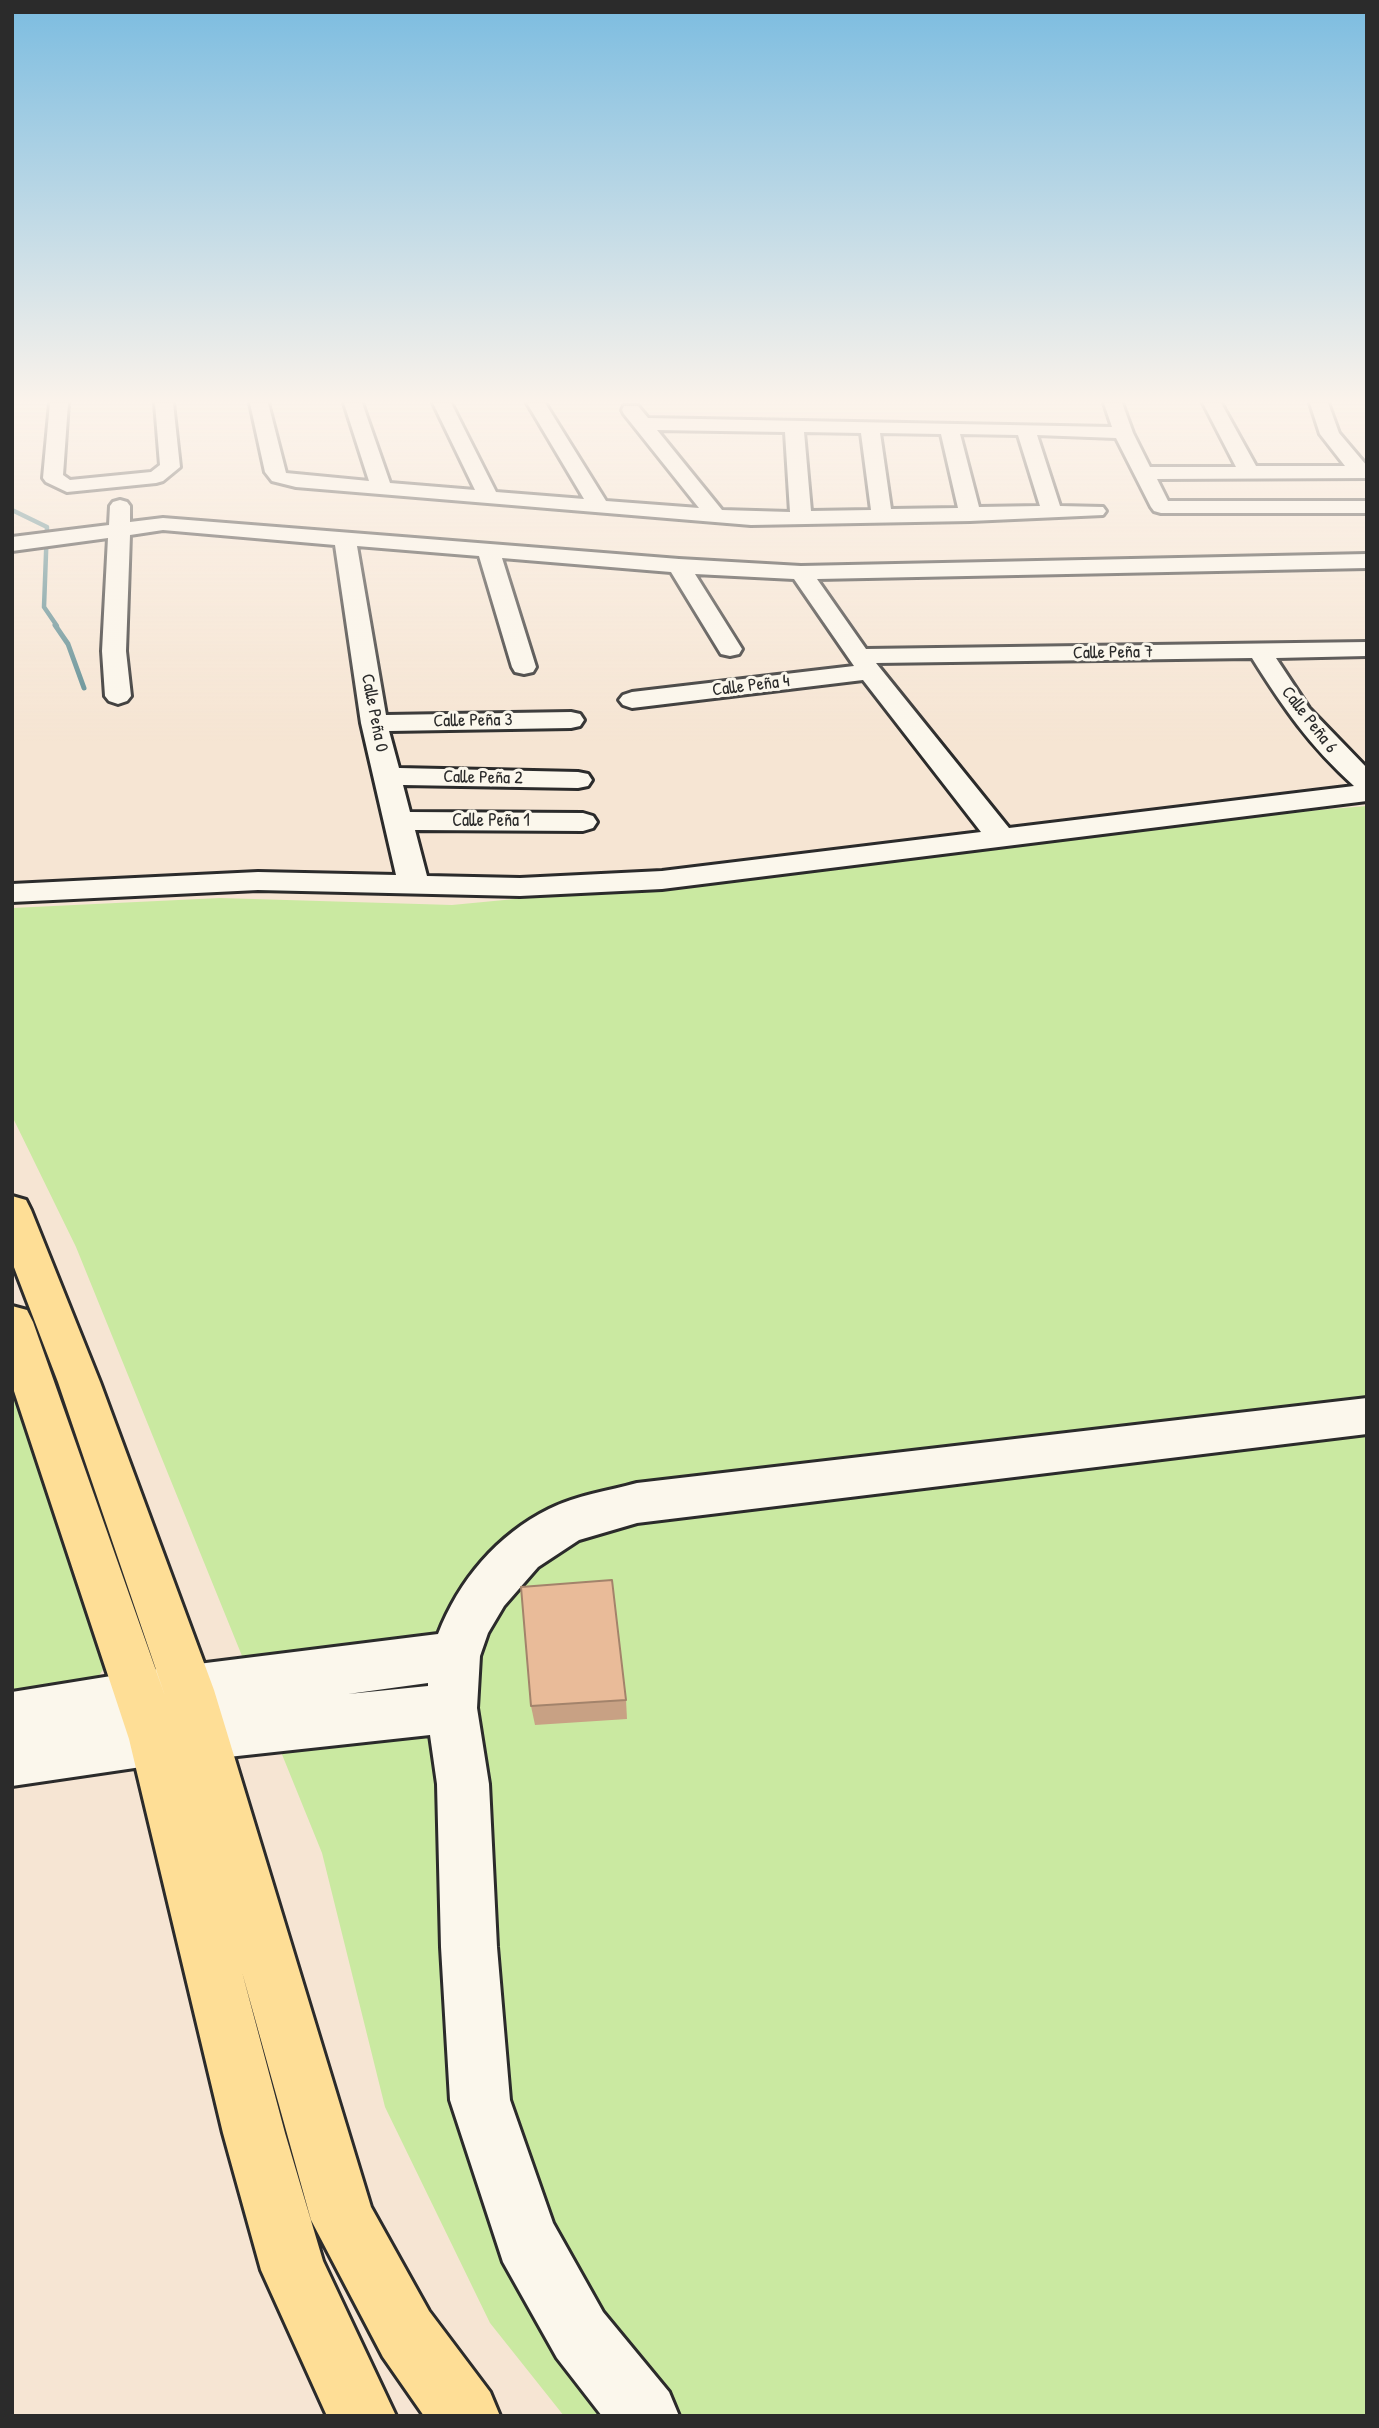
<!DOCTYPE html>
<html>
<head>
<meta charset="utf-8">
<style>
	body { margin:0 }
	#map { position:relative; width:1379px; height:2428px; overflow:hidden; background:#f6e5d3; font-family:"Patrick Hand",sans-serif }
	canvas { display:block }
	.frame { position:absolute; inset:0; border:14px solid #2b2b2b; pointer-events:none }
</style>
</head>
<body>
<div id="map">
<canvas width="1379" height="2428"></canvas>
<div class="frame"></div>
</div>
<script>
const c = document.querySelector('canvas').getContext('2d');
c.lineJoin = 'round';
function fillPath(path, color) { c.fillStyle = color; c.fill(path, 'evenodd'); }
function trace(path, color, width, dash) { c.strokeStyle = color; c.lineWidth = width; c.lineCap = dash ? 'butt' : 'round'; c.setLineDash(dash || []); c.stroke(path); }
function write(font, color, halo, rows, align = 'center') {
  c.font = font + ' "Patrick Hand",sans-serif'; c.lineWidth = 6; c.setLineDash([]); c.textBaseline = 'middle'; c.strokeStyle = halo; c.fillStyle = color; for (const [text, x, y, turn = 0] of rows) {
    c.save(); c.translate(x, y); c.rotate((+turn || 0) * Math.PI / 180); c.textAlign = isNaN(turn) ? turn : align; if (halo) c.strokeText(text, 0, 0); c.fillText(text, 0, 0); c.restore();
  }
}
fillPath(new Path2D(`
	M 1367,806 L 1367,2416 L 564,2416 L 490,2323 L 385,2107 L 322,1853 L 76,1247 L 12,1116 L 12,908 L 220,898 L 452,905 L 713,880 L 1160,823 Z
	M 12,1392 L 110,1660 L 95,1681 L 12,1704 Z`), '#cae9a1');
trace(new Path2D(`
	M 12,510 L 47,527 L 44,607 L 57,626`), '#598990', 4.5);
trace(new Path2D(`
	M 55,625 L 68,644 L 84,688`), '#598990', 5);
const minor = new Path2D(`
	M 50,403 L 68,403 L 63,475 L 70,480 L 151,472 L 160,465 L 155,403 L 173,403 L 180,467 L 163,481 L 156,483 L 67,492 L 46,482 L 43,478 Z
	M 250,403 L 268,403 L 286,473 L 369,481 L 344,403 L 362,403 L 390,483 L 475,490 L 433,403 L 451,403 L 496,492 L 584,499 L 527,403 L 545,403 L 606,501 L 699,508 L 624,414 L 622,410 L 624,406 L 638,406 L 648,418 L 1112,427 L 1104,403 L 1122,403 L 1133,433 L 1150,467 L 1236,467 L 1203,403 L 1221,403 L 1256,466 L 1345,466 L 1320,434 L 1310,403 L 1328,403 L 1339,433 L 1367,466 L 1367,478 L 1157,479 L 1168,501 L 1367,501 L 1367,513 L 1161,513 L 1154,511 L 1151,507 L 1116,438 L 1037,435 L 1060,506 L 1103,507 L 1106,511 L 1103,515 L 970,521 L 751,525 L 296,487 L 272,481 L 265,472 ZM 657,430 L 785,432 L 790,512 L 722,510 ZM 804,432 L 861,433 L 871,510 L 811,511 ZM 880,433 L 941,434 L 958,508 L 891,509 ZM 960,434 L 1018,435 L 1040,506 L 979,507 Z
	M 120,500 L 127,502 L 130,506 L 130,522 L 163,518 L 679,559 L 801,566 L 1367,554 L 1367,568 L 817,579 L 866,649 L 1367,642 L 1367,656 L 1276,658 L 1309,708 L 1367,768 L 1367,801 L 662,889 L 520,896 L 258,890 L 12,902 L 12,884 L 258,872 L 396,875 L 361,723 L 335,545 L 163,530 L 130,535 L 126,651 L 131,696 L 127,701 L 118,704 L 109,701 L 105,696 L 102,651 L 108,538 L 12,551 L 12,537 L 109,525 L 110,506 L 113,502 ZM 357,546 L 479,556 L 512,667 L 515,672 L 524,674 L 533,672 L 536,667 L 502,558 L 671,572 L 721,654 L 730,656 L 739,654 L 742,649 L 695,574 L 794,579 L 854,666 L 632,692 L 623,695 L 619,700 L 623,705 L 632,708 L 863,680 L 981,832 L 662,871 L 520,878 L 427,876 L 415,830 L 583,831 L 593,828 L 597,822 L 593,816 L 583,813 L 410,812 L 403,785 L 578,788 L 588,786 L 592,780 L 588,774 L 578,772 L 399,768 L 389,731 L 571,728 L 580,726 L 584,720 L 580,714 L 571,712 L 386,715 ZM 1252,658 C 1284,709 1309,745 1354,786 L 1009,828 L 876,663 Z
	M 1367,1398 L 1367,1434 L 637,1523 L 579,1540 L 538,1567 L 504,1606 L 488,1633 L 480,1656 L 477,1708 L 489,1784 L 497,1947 L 510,2100 L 553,2223 L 603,2312 L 669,2392 L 679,2416 L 602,2416 L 557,2358 L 503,2262 L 450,2100 L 441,1947 L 437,1784 L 430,1735 L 155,1765 L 12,1786 L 12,1692 L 142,1671 L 438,1634 C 459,1580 497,1535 549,1509 C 576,1495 609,1491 637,1483 ZM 428,1683 L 428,1686 L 348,1694 Z`);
const major = new Path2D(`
	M 12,1196 L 26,1200 L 31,1210 L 100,1382 L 214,1690 L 371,2207 L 429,2311 L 490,2392 L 500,2416 L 424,2416 L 383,2357 L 311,2220 L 242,1972 L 285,2133 L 323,2261 L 396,2416 L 327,2416 L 261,2270 L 223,2133 L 129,1739 L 12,1385 L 12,1306 L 27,1310 L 33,1322 L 165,1696 L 58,1382 L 12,1262 Z`);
trace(minor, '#2b2b2b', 6);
trace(major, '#2b2b2b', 6);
fillPath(minor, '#fbf7ec');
fillPath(major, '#fede96');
fillPath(new Path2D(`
	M 626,1700 L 627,1719 L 535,1725 L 531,1706 Z`), '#c8a184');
const building = new Path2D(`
	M 612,1580 L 626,1700 L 531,1706 L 521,1587 Z`);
fillPath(building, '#e9bb99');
trace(building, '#a3836b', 2);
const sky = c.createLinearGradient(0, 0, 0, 743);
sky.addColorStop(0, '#7bbce0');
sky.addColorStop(0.54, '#fbf3eb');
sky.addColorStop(1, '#fbf3eb00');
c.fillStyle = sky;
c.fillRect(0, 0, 1379, 743);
write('18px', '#2b2b2b', '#fbf7ec', [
	["Calle Peña 7",1113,653,-1],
	["Calle Peña 4",751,686,-7],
	["Calle Peña 0",374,713,79],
	["Calle Peña 6",1309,720,52],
	["Calle Peña 3",473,721,-1],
	["Calle Peña 2",483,778,1],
	["Calle Peña 1",491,821]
]);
</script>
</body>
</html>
